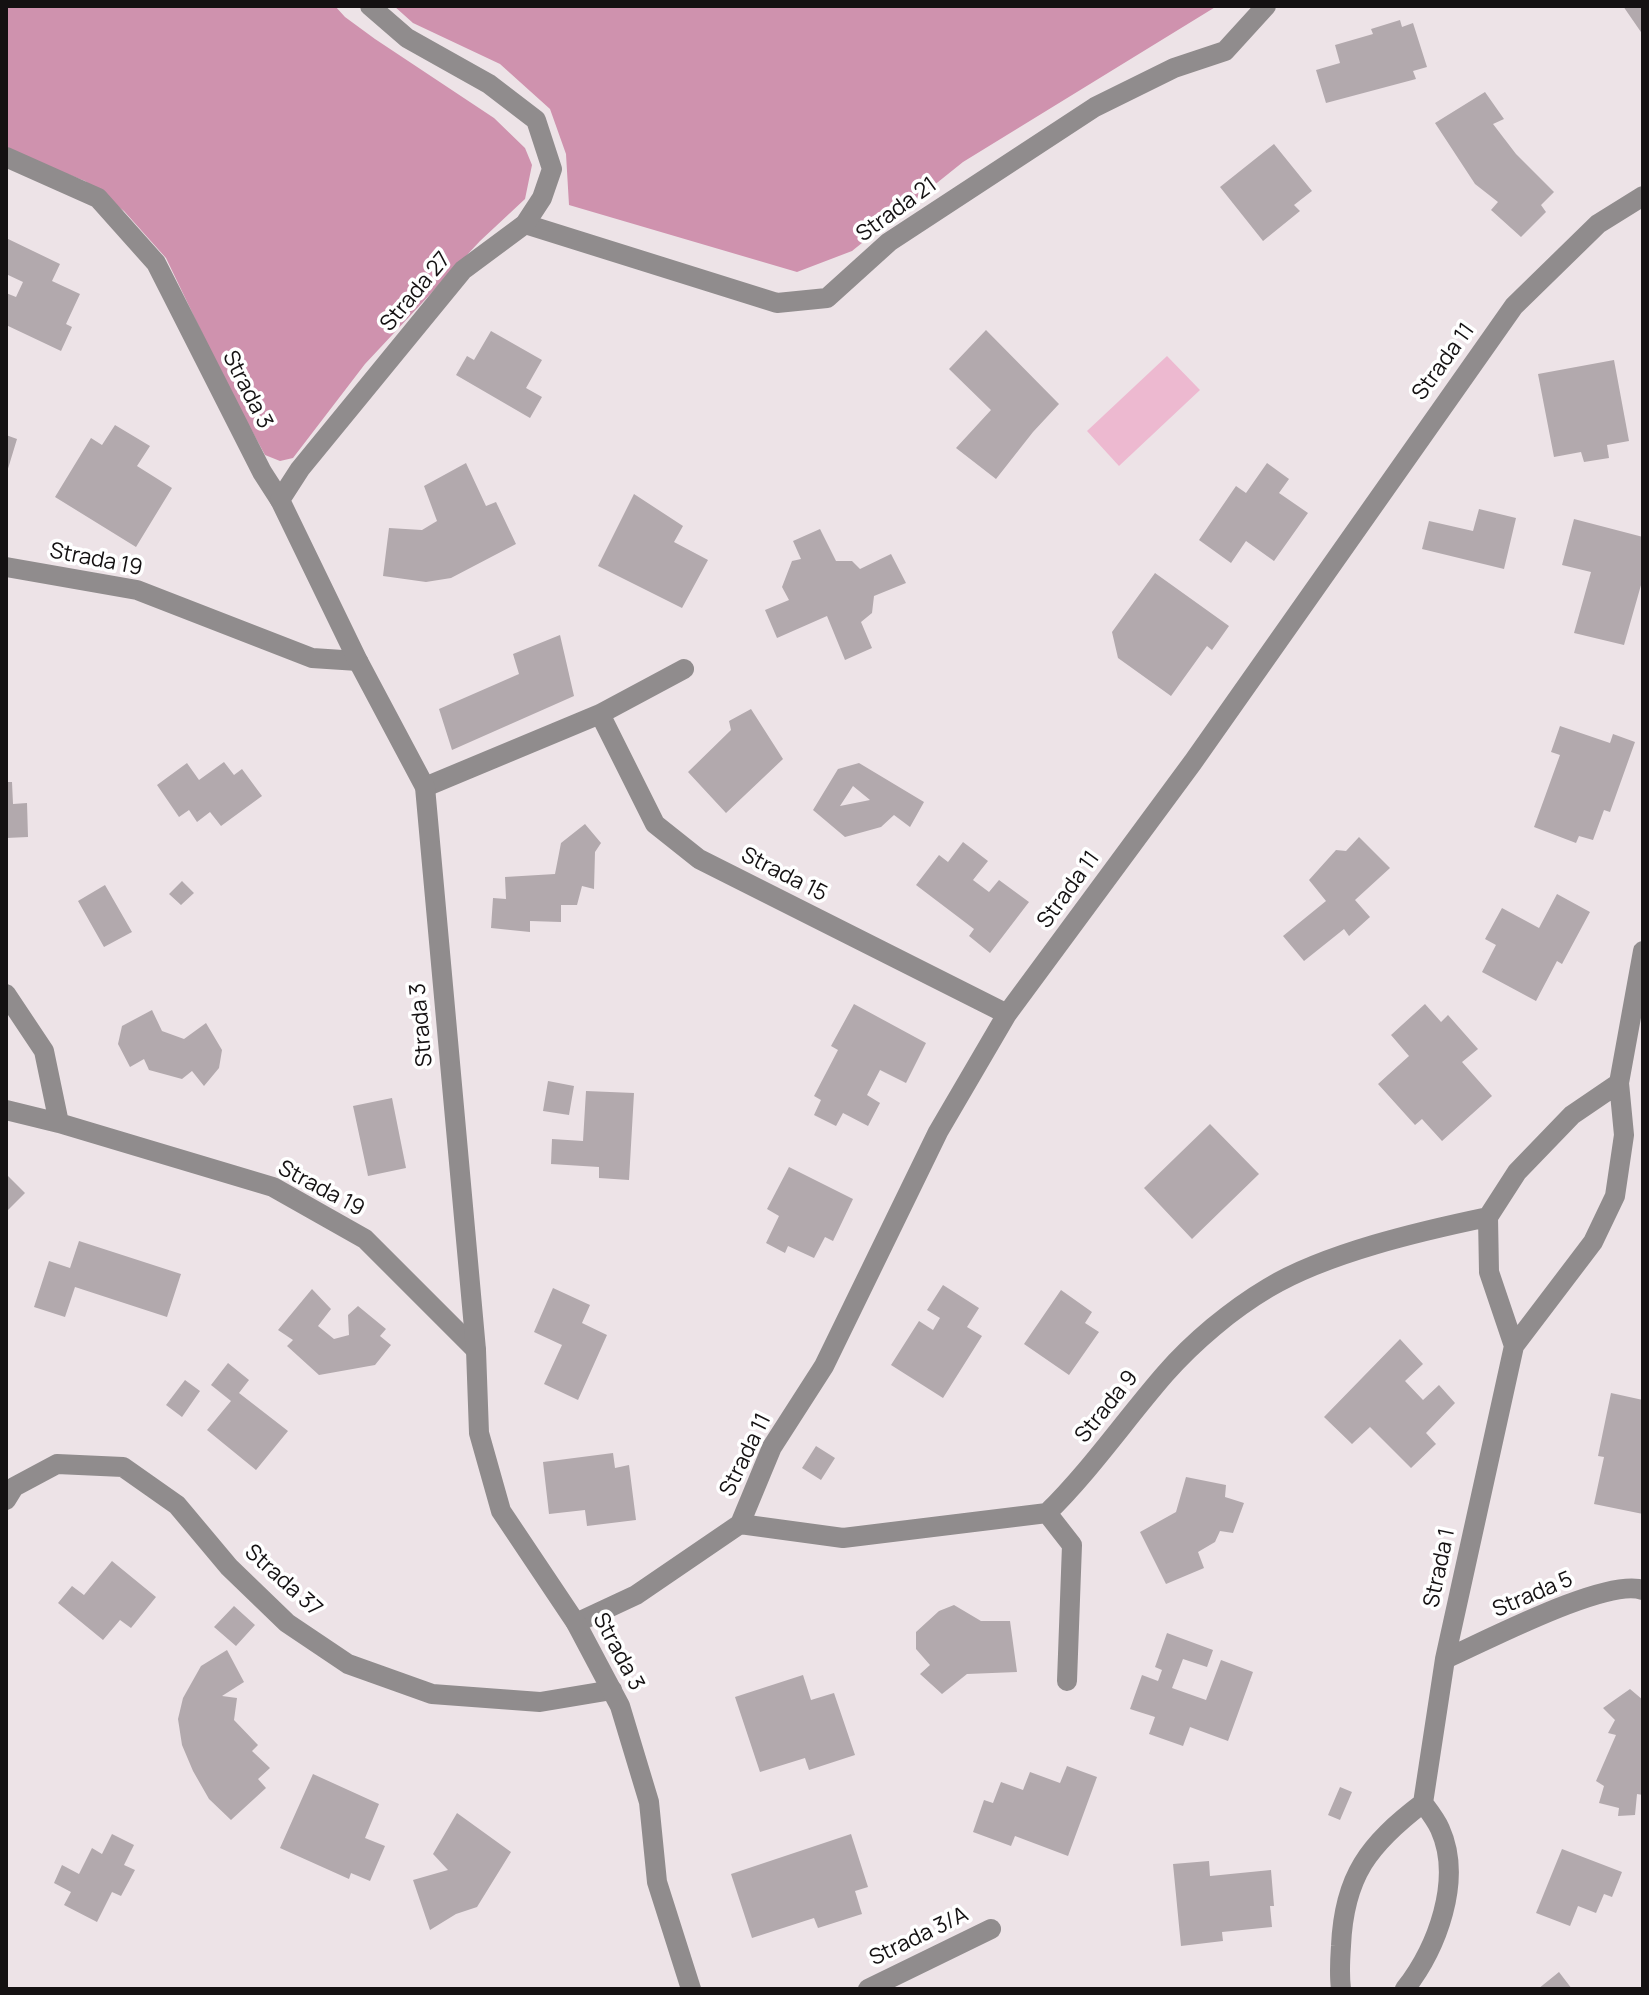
<!DOCTYPE html>
<html>
<head>
<meta charset="utf-8">
<style>
	body { margin:0 }
	#map { position:relative; width:1649px; height:1995px; overflow:hidden; background:#ede3e7; font-family:Manrope,sans-serif }
	canvas { display:block }
	.frame { position:absolute; inset:0; border:8px solid #141112; pointer-events:none }
</style>
</head>
<body>
<div id="map">
<canvas width="1649" height="1995"></canvas>
<div class="frame"></div>
</div>
<script>
const c = document.querySelector('canvas').getContext('2d');
c.lineJoin = 'round';
function fillPath(path, color) { c.fillStyle = color; c.fill(path, 'evenodd'); }
function trace(path, color, width, dash) { c.strokeStyle = color; c.lineWidth = width; c.lineCap = dash ? 'butt' : 'round'; c.setLineDash(dash || []); c.stroke(path); }
function write(font, color, halo, rows, align = 'center') {
  c.font = font + ' Manrope,sans-serif'; c.lineWidth = 7; c.setLineDash([]); c.textBaseline = 'middle'; c.strokeStyle = halo; c.fillStyle = color; for (const [text, x, y, turn = 0] of rows) {
    c.save(); c.translate(x, y); c.rotate((+turn || 0) * Math.PI / 180); c.textAlign = isNaN(turn) ? turn : align; if (halo) c.strokeText(text, 0, 0); c.fillText(text, 0, 0); c.restore();
  }
}
fillPath(new Path2D(`
	M 1167,356 L 1200,390 L 1119,466 L 1087,431 Z`), '#edb9d0');
fillPath(new Path2D(`
	M 6,6 L 335,6 L 345,17 L 375,39 L 494,118 L 525,148 L 532,165 L 525,199 L 480,241 L 365,364 L 293,458 L 280,461 L 265,455 L 228,387 L 166,258 L 124,211 L 85,181 L 6,150 Z
	M 394,6 L 1217,6 L 963,162 L 852,251 L 797,272 L 569,205 L 566,154 L 550,109 L 500,64 L 413,23 Z`), '#cf92ae');
fillPath(new Path2D(`
	M 1623,6 L 1643,6 L 1643,35 Z
	M 1400,20 L 1402,27 L 1413,23 L 1427,67 L 1413,71 L 1416,79 L 1326,103 L 1316,70 L 1340,63 L 1335,45 L 1373,34 L 1371,29 Z
	M 1485,92 L 1504,119 L 1493,124 L 1516,154 L 1554,192 L 1541,205 L 1546,212 L 1521,237 L 1491,210 L 1498,202 L 1475,184 L 1435,123 Z
	M 1274,144 L 1312,191 L 1294,205 L 1300,211 L 1263,241 L 1220,187 Z
	M 6,238 L 60,264 L 52,281 L 80,294 L 66,324 L 72,327 L 61,351 L 6,325 L 6,293 L 16,297 L 23,282 L 6,274 Z
	M 986,330 L 1059,404 L 1033,432 L 996,479 L 956,448 L 991,410 L 949,369 Z
	M 491,331 L 542,360 L 526,388 L 542,397 L 530,418 L 456,375 L 467,356 L 474,360 Z
	M 1614,360 L 1629,441 L 1607,445 L 1609,458 L 1584,462 L 1581,452 L 1554,457 L 1538,374 Z
	M 115,425 L 150,446 L 137,466 L 172,488 L 136,547 L 55,497 L 91,438 L 102,445 Z
	M 6,435 L 17,439 L 7,472 L 6,472 Z
	M 466,463 L 486,506 L 496,502 L 516,544 L 451,578 L 426,582 L 383,576 L 389,528 L 422,530 L 437,521 L 424,486 Z
	M 1267,463 L 1289,479 L 1279,493 L 1308,513 L 1274,561 L 1246,541 L 1231,563 L 1199,540 L 1236,486 L 1246,493 Z
	M 634,494 L 683,526 L 674,542 L 708,560 L 682,608 L 598,566 Z
	M 1479,509 L 1516,518 L 1504,569 L 1422,549 L 1429,521 L 1473,531 Z
	M 1574,519 L 1643,537 L 1643,578 L 1624,645 L 1574,633 L 1591,572 L 1562,565 Z
	M 820,529 L 836,561 L 852,561 L 860,569 L 891,554 L 906,583 L 874,596 L 872,613 L 861,622 L 872,648 L 845,660 L 827,616 L 777,638 L 765,610 L 789,600 L 782,587 L 792,561 L 801,559 L 793,541 Z
	M 1155,573 L 1229,626 L 1212,650 L 1207,646 L 1171,696 L 1118,658 L 1112,632 Z
	M 560,635 L 574,696 L 452,750 L 439,709 L 519,674 L 513,654 Z
	M 751,709 L 783,759 L 726,813 L 688,772 L 731,730 L 729,721 Z
	M 1560,726 L 1610,743 L 1613,734 L 1635,742 L 1610,812 L 1604,810 L 1593,840 L 1579,836 L 1576,843 L 1534,827 L 1560,755 L 1551,752 Z
	M 224,762 L 234,775 L 242,769 L 262,796 L 221,826 L 210,812 L 197,822 L 189,810 L 179,817 L 157,785 L 187,763 L 199,780 Z
	M 859,763 L 924,802 L 910,827 L 894,815 L 881,827 L 845,837 L 813,810 L 838,769 ZM 853,786 L 870,800 L 840,806 Z
	M 6,782 L 12,782 L 13,804 L 27,803 L 28,837 L 6,838 Z
	M 585,824 L 601,843 L 595,852 L 594,889 L 582,886 L 577,905 L 561,905 L 561,922 L 530,921 L 530,932 L 491,928 L 493,898 L 506,899 L 505,877 L 555,874 L 561,843 Z
	M 1359,837 L 1390,868 L 1355,900 L 1370,917 L 1349,936 L 1344,929 L 1304,961 L 1283,936 L 1326,901 L 1309,880 L 1336,850 L 1346,851 Z
	M 963,842 L 988,861 L 973,880 L 989,892 L 999,880 L 1029,902 L 990,953 L 969,936 L 974,929 L 916,885 L 939,855 L 948,862 Z
	M 182,881 L 194,893 L 181,905 L 169,894 Z
	M 105,885 L 132,932 L 104,947 L 78,901 Z
	M 1557,894 L 1590,912 L 1562,964 L 1557,961 L 1536,1001 L 1482,972 L 1496,945 L 1485,939 L 1502,908 L 1539,928 Z
	M 854,1004 L 926,1043 L 906,1083 L 880,1070 L 867,1095 L 880,1103 L 868,1126 L 843,1113 L 836,1126 L 814,1115 L 821,1100 L 814,1096 L 838,1050 L 831,1046 Z
	M 1425,1004 L 1441,1022 L 1448,1015 L 1478,1049 L 1462,1062 L 1492,1096 L 1442,1141 L 1422,1119 L 1415,1125 L 1378,1084 L 1409,1056 L 1391,1035 Z
	M 152,1010 L 162,1031 L 184,1039 L 206,1023 L 222,1050 L 219,1068 L 204,1086 L 192,1071 L 182,1079 L 149,1070 L 144,1059 L 130,1067 L 118,1044 L 122,1026 Z
	M 548,1081 L 574,1086 L 569,1115 L 543,1111 Z
	M 586,1091 L 634,1093 L 629,1180 L 599,1178 L 599,1167 L 551,1164 L 552,1139 L 583,1141 Z
	M 392,1098 L 406,1168 L 368,1176 L 353,1106 Z
	M 1210,1124 L 1259,1174 L 1192,1239 L 1144,1188 Z
	M 789,1167 L 853,1199 L 833,1241 L 825,1237 L 814,1258 L 788,1246 L 785,1253 L 766,1243 L 779,1216 L 767,1209 Z
	M 6,1174 L 25,1193 L 6,1212 Z
	M 79,1241 L 181,1274 L 167,1317 L 75,1287 L 65,1317 L 34,1307 L 49,1261 L 70,1268 Z
	M 943,1285 L 979,1308 L 967,1327 L 982,1336 L 943,1398 L 891,1365 L 919,1321 L 933,1330 L 940,1318 L 927,1310 Z
	M 553,1288 L 590,1305 L 582,1323 L 607,1335 L 578,1400 L 544,1384 L 562,1345 L 534,1332 Z
	M 312,1289 L 331,1309 L 318,1326 L 334,1339 L 349,1335 L 348,1315 L 358,1306 L 386,1329 L 380,1336 L 391,1345 L 375,1365 L 319,1375 L 287,1346 L 293,1340 L 278,1330 Z
	M 1061,1290 L 1092,1312 L 1085,1323 L 1099,1332 L 1069,1375 L 1024,1344 Z
	M 1400,1339 L 1423,1364 L 1405,1381 L 1423,1400 L 1439,1385 L 1455,1403 L 1426,1433 L 1436,1444 L 1411,1468 L 1370,1427 L 1352,1444 L 1324,1417 Z
	M 228,1363 L 249,1380 L 239,1393 L 288,1431 L 256,1470 L 207,1430 L 231,1401 L 211,1385 Z
	M 185,1380 L 200,1391 L 182,1417 L 166,1405 Z
	M 1611,1393 L 1643,1400 L 1643,1514 L 1594,1504 L 1604,1457 L 1598,1456 Z
	M 816,1446 L 835,1458 L 821,1480 L 802,1468 Z
	M 613,1453 L 615,1468 L 629,1465 L 636,1520 L 587,1526 L 585,1510 L 549,1514 L 543,1462 Z
	M 1186,1477 L 1226,1485 L 1225,1497 L 1244,1503 L 1233,1533 L 1220,1531 L 1215,1542 L 1198,1552 L 1204,1568 L 1166,1584 L 1140,1532 L 1176,1512 Z
	M 112,1561 L 156,1597 L 131,1628 L 120,1620 L 103,1640 L 58,1603 L 72,1586 L 84,1595 Z
	M 954,1605 L 981,1621 L 1010,1621 L 1017,1672 L 967,1674 L 942,1694 L 920,1674 L 930,1665 L 916,1649 L 916,1632 L 939,1611 Z
	M 234,1606 L 255,1625 L 236,1646 L 214,1627 Z
	M 1167,1633 L 1213,1650 L 1207,1667 L 1183,1659 L 1172,1688 L 1206,1700 L 1221,1660 L 1253,1672 L 1228,1741 L 1190,1727 L 1183,1746 L 1149,1734 L 1155,1717 L 1130,1709 L 1142,1675 L 1158,1681 L 1162,1670 L 1155,1667 Z
	M 227,1650 L 244,1682 L 222,1696 L 237,1698 L 234,1720 L 258,1745 L 252,1751 L 270,1768 L 258,1779 L 266,1788 L 231,1820 L 209,1799 L 193,1771 L 182,1745 L 178,1719 L 183,1698 L 201,1666 Z
	M 803,1675 L 811,1700 L 834,1693 L 855,1755 L 809,1770 L 805,1758 L 760,1772 L 735,1697 Z
	M 1630,1689 L 1643,1700 L 1643,1795 L 1637,1794 L 1635,1815 L 1618,1816 L 1619,1808 L 1599,1803 L 1604,1786 L 1596,1781 L 1616,1735 L 1608,1733 L 1615,1720 L 1603,1708 Z
	M 1067,1766 L 1097,1777 L 1068,1856 L 1015,1836 L 1011,1846 L 973,1832 L 984,1800 L 993,1803 L 1001,1782 L 1023,1790 L 1030,1772 L 1060,1783 Z
	M 313,1774 L 379,1804 L 365,1838 L 385,1846 L 370,1881 L 351,1873 L 349,1879 L 280,1848 Z
	M 1340,1787 L 1352,1792 L 1340,1820 L 1328,1815 Z
	M 457,1813 L 511,1852 L 477,1907 L 456,1914 L 430,1930 L 413,1880 L 448,1870 L 433,1854 Z
	M 112,1834 L 134,1845 L 124,1865 L 135,1870 L 121,1896 L 112,1892 L 97,1922 L 64,1905 L 71,1892 L 54,1883 L 62,1865 L 79,1874 L 92,1848 L 102,1854 Z
	M 851,1834 L 868,1887 L 855,1891 L 862,1914 L 818,1928 L 814,1918 L 752,1938 L 731,1874 Z
	M 1562,1849 L 1622,1872 L 1612,1897 L 1604,1894 L 1596,1913 L 1578,1906 L 1570,1926 L 1536,1913 Z
	M 1209,1861 L 1210,1876 L 1271,1870 L 1274,1906 L 1270,1906 L 1272,1927 L 1222,1932 L 1223,1941 L 1181,1946 L 1173,1864 Z
	M 1559,1972 L 1572,1989 L 1538,1989 Z`), '#b2a9ad');
trace(new Path2D(`
	M 6,157 L 98,198 L 156,263 L 262,472 L 280,500
	M 525,224 L 777,303 L 827,298 L 889,242 L 1095,107 L 1174,68 L 1225,51 L 1266,6
	M 6,567 L 137,590 L 312,658 L 358,661
	M 600,714 L 655,824 L 699,859 L 1007,1014
	M 425,787 L 600,714 L 684,669
	M 6,994 L 44,1051 L 59,1123
	M 6,1110 L 59,1123 L 273,1187 L 365,1239 L 476,1350
	M 1514,1346 L 1489,1272 L 1488,1217 L 1517,1172 L 1572,1115 L 1619,1083
	M 6,1500 L 14,1487 L 57,1464 L 123,1467 L 177,1505 L 229,1567 L 287,1623 L 348,1664 L 432,1694 L 540,1702 L 612,1690
	M 1047,1513 L 1072,1545 L 1067,1681
	M 740,1524 L 843,1538 L 1047,1513 C 1090,1471 1125,1420 1165,1374 C 1193,1342 1231,1310 1268,1288 C 1326,1253 1421,1231 1488,1217
	M 576,1623 L 636,1595 L 740,1524 L 772,1447 L 824,1366 L 938,1132 L 1007,1014 L 1193,762 L 1514,306 L 1598,224 L 1643,196
	M 1445,1659 C 1484,1642 1607,1577 1643,1590
	M 868,1989 L 991,1929
	M 1341,1989 C 1339,1974 1340,1960 1341,1946 C 1344,1876 1369,1844 1423,1803
	M 1405,1989 C 1437,1948 1463,1880 1440,1829 C 1436,1820 1429,1811 1423,1803 L 1445,1659 L 1514,1346 L 1593,1242 L 1615,1196 L 1624,1135 L 1619,1083 L 1643,951`), '#908c8d', 20);
trace(new Path2D(`
	M 370,6 L 407,38 L 489,84 L 536,120 L 552,169 L 542,198 L 525,224 L 463,270 L 300,469 L 280,500 L 358,661 L 425,787 L 476,1350 L 479,1433 L 501,1511 L 576,1623 L 620,1706 L 649,1802 L 657,1882 L 691,1989`), '#908c8d', 20);
write('22px', '#141112', '#fff', [
	["Strada 21",897,210,-36],
	["Strada 27",416,292,-50],
	["Strada 11",1444,362,-54],
	["Strada 3",247,390,63],
	["Strada 19",96,560,11],
	["Strada 15",784,875,27],
	["Strada 11",1069,890,-54],
	["Strada 3",422,1025,-95],
	["Strada 19",321,1189,28],
	["Strada 9",1107,1407,-51],
	["Strada 11",746,1455,-64],
	["Strada 1",1440,1568,-78],
	["Strada 37",283,1581,42],
	["Strada 5",1533,1595,-23],
	["Strada 3",618,1652,62],
	["Strada 3/A",919,1937,-26]
]);
</script>
</body>
</html>
